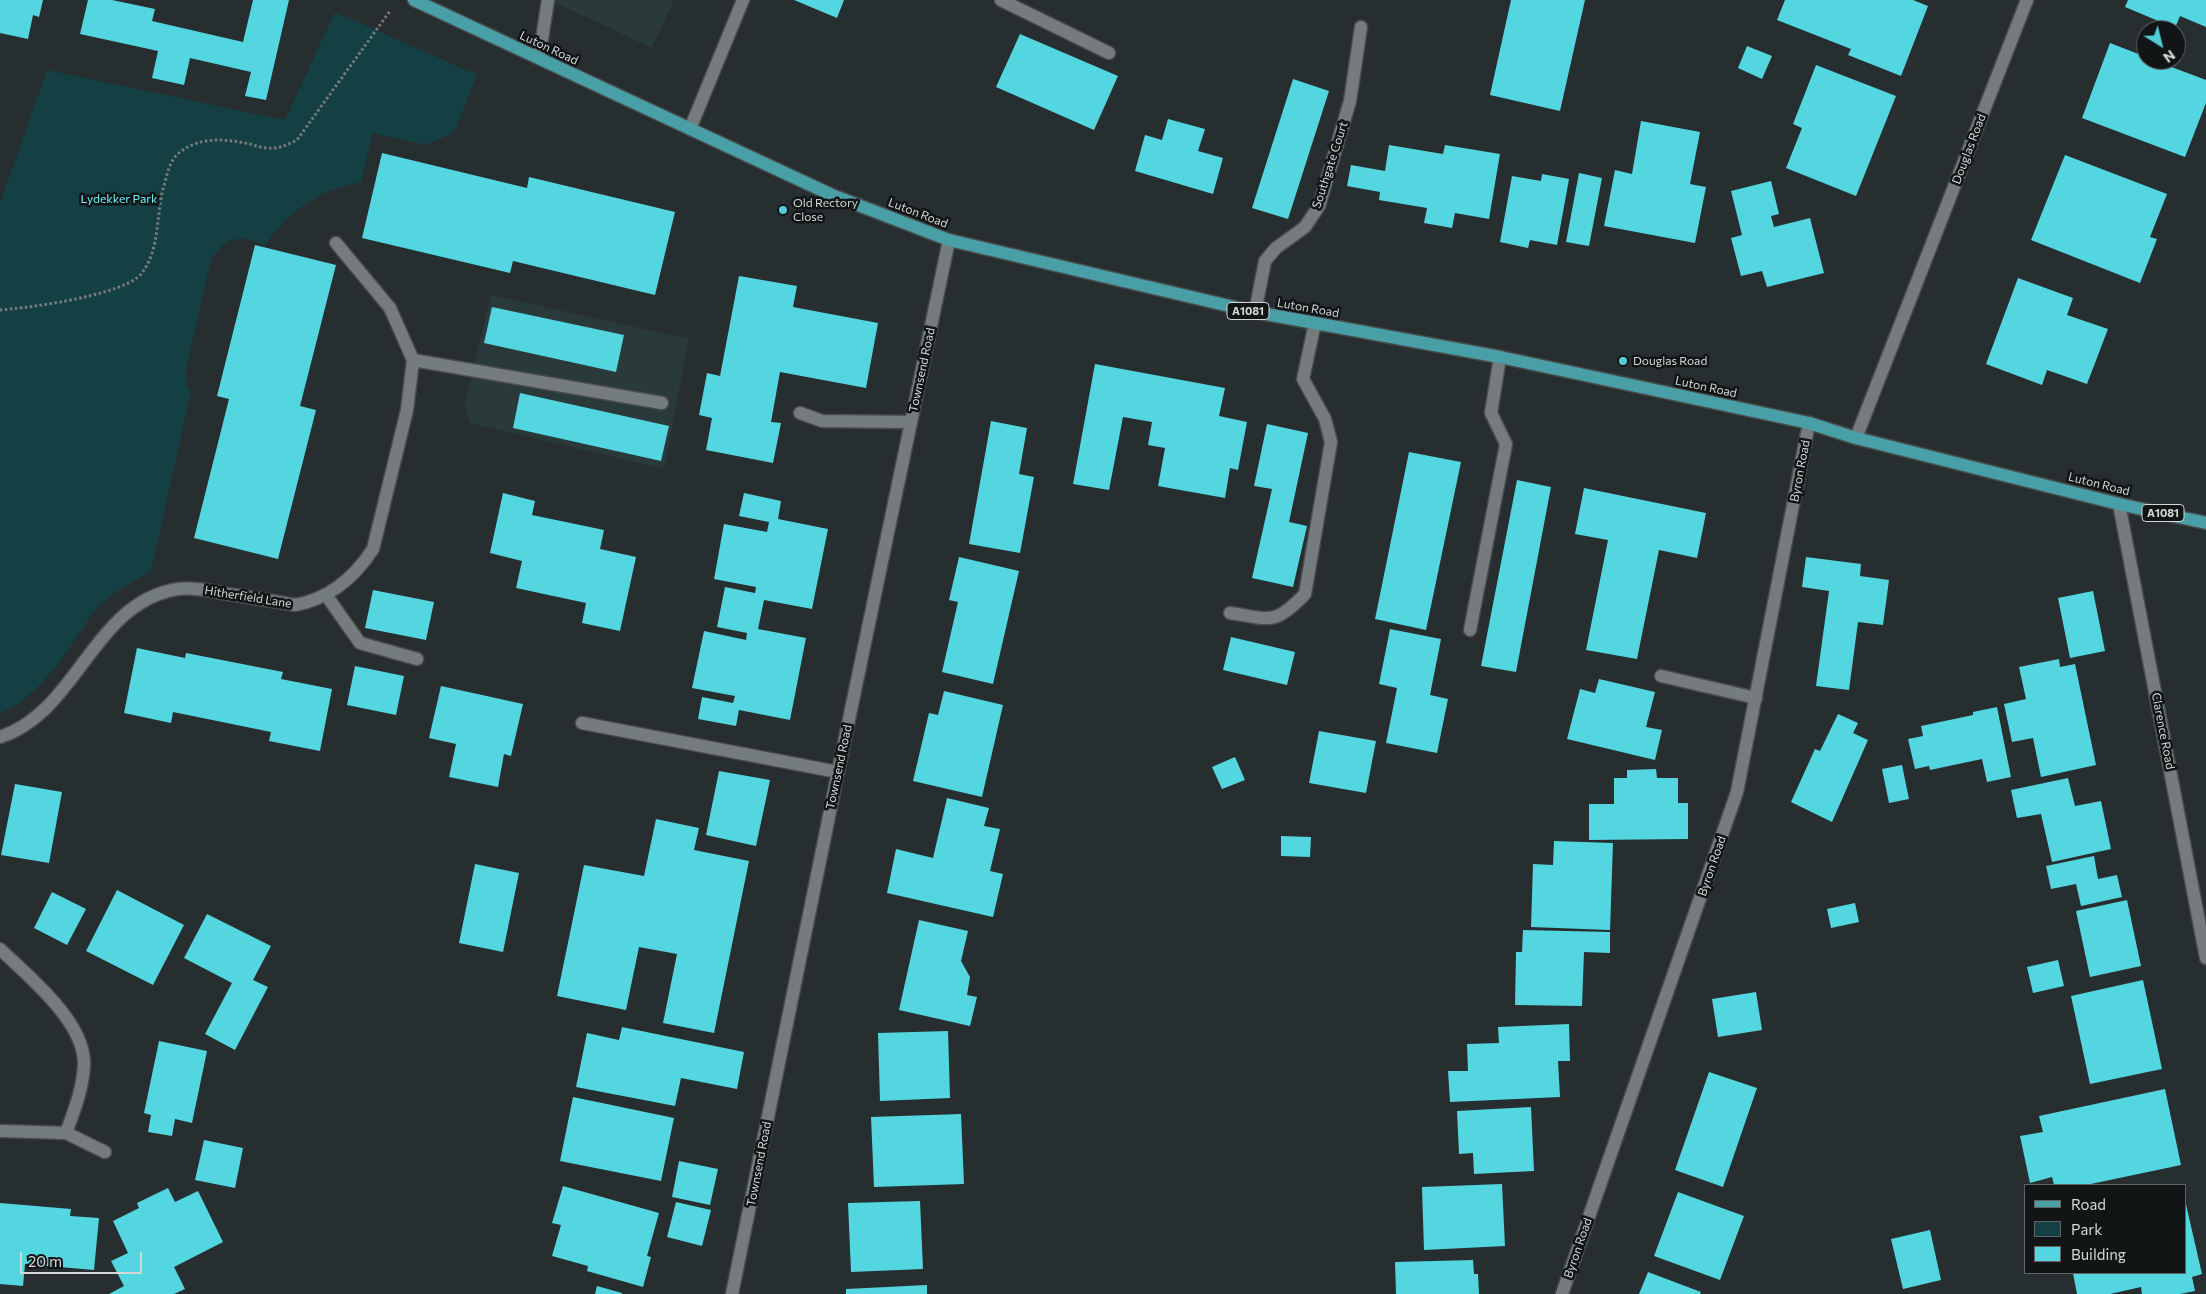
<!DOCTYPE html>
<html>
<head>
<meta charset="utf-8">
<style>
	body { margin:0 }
	#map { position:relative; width:2206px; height:1294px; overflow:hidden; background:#272e2f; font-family:Commissioner,sans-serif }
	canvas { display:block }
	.legend { position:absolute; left:2024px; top:1184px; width:162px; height:90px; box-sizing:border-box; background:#121516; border:1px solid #606364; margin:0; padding:6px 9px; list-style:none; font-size:15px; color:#d4d8d8 }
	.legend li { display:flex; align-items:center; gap:10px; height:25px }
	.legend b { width:25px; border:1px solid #606364 }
	.north { position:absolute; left:2136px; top:20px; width:50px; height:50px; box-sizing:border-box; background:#121516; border:1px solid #606364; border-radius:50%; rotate:144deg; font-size:14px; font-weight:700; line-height:20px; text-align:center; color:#d4d8d8 }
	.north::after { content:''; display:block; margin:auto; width:18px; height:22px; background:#52ccd5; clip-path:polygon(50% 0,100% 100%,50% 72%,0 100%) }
	.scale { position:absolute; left:20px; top:1252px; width:122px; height:22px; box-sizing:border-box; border:2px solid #d4d8d8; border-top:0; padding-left:6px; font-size:15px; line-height:18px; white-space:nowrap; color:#d4d8d8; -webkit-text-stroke:4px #121516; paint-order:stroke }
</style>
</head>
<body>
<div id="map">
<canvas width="2206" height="1294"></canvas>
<ul class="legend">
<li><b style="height:6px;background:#499fa6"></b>Road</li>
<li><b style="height:14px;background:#143f43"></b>Park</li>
<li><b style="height:14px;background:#54d6e1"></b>Building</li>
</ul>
<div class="north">N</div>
<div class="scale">20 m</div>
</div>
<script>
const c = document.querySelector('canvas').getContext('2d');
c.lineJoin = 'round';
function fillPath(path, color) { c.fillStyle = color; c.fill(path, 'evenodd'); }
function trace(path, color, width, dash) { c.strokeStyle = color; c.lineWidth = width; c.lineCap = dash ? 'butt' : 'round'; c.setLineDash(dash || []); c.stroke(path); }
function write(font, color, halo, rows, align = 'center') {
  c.font = font + ' Commissioner,sans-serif'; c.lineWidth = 5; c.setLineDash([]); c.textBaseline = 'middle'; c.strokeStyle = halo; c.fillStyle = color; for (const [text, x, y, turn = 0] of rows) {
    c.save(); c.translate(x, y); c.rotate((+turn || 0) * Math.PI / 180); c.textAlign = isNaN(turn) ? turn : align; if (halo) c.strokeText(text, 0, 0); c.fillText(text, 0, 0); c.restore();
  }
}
fillPath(new Path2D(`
	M 550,0 L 674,0 L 652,48 Z
	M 491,295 L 689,339 L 664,469 L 470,423 L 464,405 Z`), '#2a393a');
fillPath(new Path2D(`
	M 335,12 L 477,75 L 454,133 L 425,145 L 373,133 L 361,182 C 319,191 288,210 265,246 C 241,234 226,236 211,260 L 186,369 L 187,385 L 191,392 L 151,572 C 130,582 111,594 95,610 C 69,647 44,695 0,713 L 0,203 L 47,70 L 285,120 Z`), '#143f43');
fillPath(new Path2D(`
	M 0,0 L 43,0 L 39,17 L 33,15 L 28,39 L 0,33 Z
	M 88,0 L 112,0 L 155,9 L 152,21 L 243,42 L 253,0 L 289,0 L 266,100 L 245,96 L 251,72 L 190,58 L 184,85 L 152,78 L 158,51 L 80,34 Z
	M 794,0 L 844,0 L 837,18 Z
	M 1511,0 L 1585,0 L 1560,111 L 1490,95 Z
	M 1785,0 L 1913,0 L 1928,6 L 1901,76 L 1848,55 L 1851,49 L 1777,20 Z
	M 2128,0 L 2206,0 L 2206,27 L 2180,16 L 2175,28 L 2125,7 Z
	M 1020,34 L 1118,76 L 1094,130 L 996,87 Z
	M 2110,43 L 2146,57 L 2146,60 L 2153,60 L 2206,80 L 2206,103 L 2185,157 L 2082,118 Z
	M 1747,46 L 1772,56 L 1762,79 L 1738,68 Z
	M 1816,65 L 1896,96 L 1856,196 L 1786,168 L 1802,128 L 1793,124 Z
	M 1293,79 L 1329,91 L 1288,219 L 1252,208 Z
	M 1168,119 L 1205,129 L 1198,151 L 1223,158 L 1213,194 L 1135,171 L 1145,135 L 1162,140 Z
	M 1641,121 L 1700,132 L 1690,184 L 1706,187 L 1695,243 L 1604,226 L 1615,170 L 1632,174 Z
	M 1389,145 L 1443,154 L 1445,145 L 1500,154 L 1489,219 L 1455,213 L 1452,228 L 1424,223 L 1427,208 L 1379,200 L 1380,192 L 1347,186 L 1351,165 L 1385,171 Z
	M 382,153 L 527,188 L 529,177 L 675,212 L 655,295 L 513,261 L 510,273 L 362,238 Z
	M 2065,155 L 2167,194 L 2150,237 L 2157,239 L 2140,283 L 2031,240 Z
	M 1579,173 L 1602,178 L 1589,246 L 1566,242 Z
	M 1542,174 L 1569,179 L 1557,245 L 1530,240 L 1528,248 L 1500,242 L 1512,176 L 1541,181 Z
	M 1771,181 L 1779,214 L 1771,216 L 1774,227 L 1810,218 L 1824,273 L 1767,287 L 1762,271 L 1741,276 L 1731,238 L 1742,235 L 1731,191 Z
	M 255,245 L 336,265 L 300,406 L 316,410 L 278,559 L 194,538 L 229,399 L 217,396 Z
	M 739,276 L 797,286 L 793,307 L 878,323 L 866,388 L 780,372 L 771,422 L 781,423 L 773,463 L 706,450 L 712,418 L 699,415 L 707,373 L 720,376 Z
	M 2018,278 L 2073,298 L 2067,315 L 2108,329 L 2087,384 L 2047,370 L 2042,385 L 1986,364 Z
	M 492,307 L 624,335 L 616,372 L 484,343 Z
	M 1095,364 L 1225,388 L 1219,416 L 1247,422 L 1238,470 L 1230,468 L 1225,498 L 1158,486 L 1165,448 L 1148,445 L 1152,422 L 1123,417 L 1109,490 L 1073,484 Z
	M 520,393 L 669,426 L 661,461 L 513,428 Z
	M 991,421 L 1027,428 L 1019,474 L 1034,477 L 1020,553 L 969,544 Z
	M 1267,424 L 1308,433 L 1289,522 L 1307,526 L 1293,587 L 1252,578 L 1272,489 L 1254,486 Z
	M 1409,452 L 1461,462 L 1426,630 L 1375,619 Z
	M 1517,480 L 1551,487 L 1516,672 L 1481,666 Z
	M 1584,488 L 1706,513 L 1697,558 L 1659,550 L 1637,659 L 1586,650 L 1608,540 L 1575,534 Z
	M 503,493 L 535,501 L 532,515 L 604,530 L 600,549 L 636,557 L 620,631 L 582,623 L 586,603 L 516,588 L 522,561 L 490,553 Z
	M 744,493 L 781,501 L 778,519 L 828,529 L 812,609 L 764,600 L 758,629 L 806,638 L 790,720 L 739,710 L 736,726 L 698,719 L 702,697 L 733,703 L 735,696 L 692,688 L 704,631 L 746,640 L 747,633 L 717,627 L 725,587 L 755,593 L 756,587 L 714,579 L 724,524 L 767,532 L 769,522 L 739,516 Z
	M 959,557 L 1019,571 L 993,684 L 942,672 L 958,602 L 949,600 Z
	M 1806,557 L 1861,564 L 1860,576 L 1889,580 L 1883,625 L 1858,622 L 1849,690 L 1816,686 L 1829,591 L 1802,587 Z
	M 373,590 L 434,602 L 426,640 L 365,628 Z
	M 2093,591 L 2105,651 L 2070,658 L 2058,598 Z
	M 1390,629 L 1441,639 L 1430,695 L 1448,699 L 1437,753 L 1386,743 L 1397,688 L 1379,684 Z
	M 1231,637 L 1295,652 L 1287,685 L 1223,670 Z
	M 137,648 L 185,658 L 186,653 L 283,672 L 281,679 L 332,689 L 320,751 L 269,741 L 271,732 L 173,712 L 171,723 L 124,713 Z
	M 2059,659 L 2060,667 L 2075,664 L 2096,765 L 2041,777 L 2033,738 L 2012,742 L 2004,704 L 2026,699 L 2019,667 Z
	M 355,666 L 404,676 L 396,715 L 347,705 Z
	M 1599,679 L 1655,692 L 1646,727 L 1662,730 L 1655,760 L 1567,739 L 1580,689 L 1595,693 Z
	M 441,686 L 523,704 L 511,756 L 504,754 L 498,787 L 449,777 L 456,744 L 429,738 Z
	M 944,691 L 1003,705 L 982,797 L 913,781 L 929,713 L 938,715 Z
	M 1997,707 L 2011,777 L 1987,782 L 1982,759 L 1930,770 L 1929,766 L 1915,769 L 1908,739 L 1923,736 L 1921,726 L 1973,715 L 1973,712 Z
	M 1838,714 L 1858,723 L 1853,733 L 1868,740 L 1832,822 L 1791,802 L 1815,749 L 1820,751 Z
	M 1319,731 L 1376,741 L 1366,793 L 1309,783 Z
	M 1235,757 L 1245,780 L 1222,789 L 1212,767 Z
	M 1902,765 L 1909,799 L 1889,803 L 1882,769 Z
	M 1656,769 L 1657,778 L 1678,778 L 1678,803 L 1688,803 L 1688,839 L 1589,840 L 1589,804 L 1614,804 L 1614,778 L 1627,778 L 1627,770 Z
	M 719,771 L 770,780 L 756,846 L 706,835 Z
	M 2068,778 L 2075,806 L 2101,801 L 2111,849 L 2052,862 L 2041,814 L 2017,818 L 2011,790 Z
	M 15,784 L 62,792 L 49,863 L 1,855 Z
	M 947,798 L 989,808 L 984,826 L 1000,829 L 990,871 L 1003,874 L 993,917 L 887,893 L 896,849 L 933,858 Z
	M 656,819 L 699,828 L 694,850 L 749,861 L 714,1033 L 663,1023 L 677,954 L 639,947 L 626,1010 L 557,996 L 584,865 L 644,876 Z
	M 1281,836 L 1311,837 L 1310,857 L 1281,856 Z
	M 1554,841 L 1613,843 L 1610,930 L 1531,927 L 1533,864 L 1553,865 Z
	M 2094,856 L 2098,879 L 2117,875 L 2122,897 L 2081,906 L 2076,884 L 2051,889 L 2046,866 Z
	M 475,864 L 519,873 L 503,952 L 459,943 Z
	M 117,890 L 184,925 L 153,985 L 86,951 Z
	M 52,892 L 86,909 L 67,945 L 34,928 Z
	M 2127,900 L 2141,966 L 2090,977 L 2076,911 Z
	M 1855,903 L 1859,922 L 1831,928 L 1827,909 Z
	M 207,914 L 271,946 L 253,980 L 268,987 L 235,1050 L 205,1034 L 232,983 L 184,958 Z
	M 919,920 L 968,931 L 961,961 L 970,977 L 967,995 L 977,997 L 970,1026 L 899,1010 Z
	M 1523,930 L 1610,932 L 1610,953 L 1584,952 L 1582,1006 L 1515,1005 L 1516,952 L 1522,952 Z
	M 2058,960 L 2064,986 L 2033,993 L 2027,967 Z
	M 2143,980 L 2162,1069 L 2090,1084 L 2071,996 Z
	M 1756,992 L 1762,1030 L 1718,1037 L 1712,999 Z
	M 1569,1024 L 1570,1061 L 1558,1061 L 1560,1097 L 1450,1102 L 1448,1071 L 1468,1071 L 1467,1044 L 1499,1043 L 1498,1027 Z
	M 622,1027 L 744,1052 L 737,1089 L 681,1078 L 675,1106 L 576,1087 L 587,1033 L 619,1040 Z
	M 948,1031 L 950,1098 L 880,1101 L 878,1033 Z
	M 159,1041 L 207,1051 L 192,1123 L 175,1119 L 172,1136 L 148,1132 L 151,1115 L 144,1113 Z
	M 1709,1072 L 1757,1088 L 1723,1187 L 1675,1170 Z
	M 2165,1089 L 2181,1165 L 2086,1185 L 2054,1185 L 2052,1177 L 2030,1183 L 2020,1136 L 2043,1132 L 2039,1116 Z
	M 573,1097 L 674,1118 L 661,1181 L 560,1161 Z
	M 1531,1107 L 1534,1171 L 1474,1174 L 1473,1153 L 1459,1154 L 1457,1111 Z
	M 961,1114 L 964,1184 L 874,1187 L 871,1117 Z
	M 204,1140 L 243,1148 L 235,1188 L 195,1180 Z
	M 679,1161 L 718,1169 L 710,1205 L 672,1197 Z
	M 1502,1184 L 1505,1246 L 1424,1250 L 1422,1187 Z
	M 563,1186 L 659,1213 L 647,1256 L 651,1257 L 643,1287 L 587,1271 L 588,1266 L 552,1256 L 561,1225 L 552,1223 Z
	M 168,1188 L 175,1202 L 198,1191 L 223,1242 L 174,1267 L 185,1289 L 174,1294 L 109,1294 L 124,1286 L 111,1261 L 128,1253 L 113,1221 L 139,1208 L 137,1203 Z
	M 1678,1192 L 1744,1216 L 1720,1280 L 1654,1256 Z
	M 2185,1200 L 2202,1274 L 2192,1277 L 2195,1291 L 2180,1294 L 2142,1294 L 2141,1287 L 2110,1294 L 2077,1294 L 2073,1273 L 2185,1273 Z
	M 920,1201 L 923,1269 L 851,1272 L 848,1203 Z
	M 676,1202 L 711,1210 L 702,1246 L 667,1237 Z
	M 0,1203 L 71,1209 L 70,1216 L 99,1218 L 94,1270 L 25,1264 L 23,1286 L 0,1284 Z
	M 1930,1230 L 1941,1280 L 1903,1289 L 1891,1239 Z
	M 1473,1260 L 1474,1274 L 1478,1274 L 1479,1294 L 1396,1294 L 1395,1262 Z
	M 1648,1272 L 1701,1292 L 1700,1294 L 1639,1294 Z
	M 927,1285 L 927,1294 L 846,1294 L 846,1289 Z
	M 597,1286 L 622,1293 L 622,1294 L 595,1294 Z`), '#54d6e1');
const service = new Path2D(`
	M 539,58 L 548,0
	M 336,243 L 390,308
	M 1255,312 L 1265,261 L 1276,248 L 1305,227 L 1319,206 L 1350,101 L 1361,27
	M 413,360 L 662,403
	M 800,413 L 822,421 L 911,422
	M 326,595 L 360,643 L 417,659
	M 1230,613 C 1271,619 1274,626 1305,594 L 1331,442 L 1325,419 L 1303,379 L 1315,323
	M 1470,630 L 1506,444 L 1491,413 L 1500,357
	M 1661,676 L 1756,698
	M 582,723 L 838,772`);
const minor = new Path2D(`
	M 1001,0 L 1109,53
	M 690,129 L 743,0
	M 1856,438 L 2027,0
	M 2119,504 L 2206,958
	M 0,737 C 78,712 93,602 178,589 C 194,587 211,591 227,594 C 250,597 272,601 295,605 C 329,599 354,578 373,549 L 407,410 L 413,360 L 390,308
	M 0,949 C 28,976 83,1020 84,1062 C 84,1086 74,1111 66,1133 L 2,1131
	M 66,1133 L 105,1152
	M 732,1294 L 838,772 L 949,240
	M 1562,1294 L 1737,792 L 1809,423`);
const primary = new Path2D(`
	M 414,0 L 832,195 L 949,240 L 1255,312 L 1500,357 L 1809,423 L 1856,438 L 2119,504 L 2206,523`);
trace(service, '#474c4d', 15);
trace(minor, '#474c4d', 15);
trace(primary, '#474c4d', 15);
trace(new Path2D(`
	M 0,310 C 28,308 126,295 142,273 C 160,249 156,216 163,189 C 167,176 169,160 180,152 C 201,136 226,139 250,144 C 257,146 265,149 272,148 C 282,148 289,144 297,140 L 390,11`), '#767b7c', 3, [2.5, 2.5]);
trace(service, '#747c7d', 12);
trace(minor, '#747c7d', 12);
trace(primary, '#499fa6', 12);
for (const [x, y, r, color] of [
	[783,210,5,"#52ccd5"],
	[1623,361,5,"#52ccd5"]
]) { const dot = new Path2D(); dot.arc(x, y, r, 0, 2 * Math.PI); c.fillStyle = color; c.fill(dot); trace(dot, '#121516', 2); }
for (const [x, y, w] of [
	[1248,311,42],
	[2163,513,42]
]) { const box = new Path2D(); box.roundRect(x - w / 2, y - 8.5, w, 17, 4); c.fillStyle = '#121516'; c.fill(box); trace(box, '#d4d8d8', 1); }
write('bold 11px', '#d4d8d8', null, [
	["A1081",1248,311],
	["A1081",2163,513]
]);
write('12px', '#d4d8d8', '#121516', [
	["Luton Road",549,48,25],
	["Douglas Road",1969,149,-69],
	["Southgate Court",1330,165,-72],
	["Luton Road",918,213,21],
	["Luton Road",1308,308,10],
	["Townsend Road",922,370,-78],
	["Luton Road",1706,387,12],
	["Byron Road",1800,471,-79],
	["Luton Road",2099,484,14],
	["Hitherfield Lane",248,597,9],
	["Clarence Road",2163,731,79],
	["Townsend Road",839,767,-78],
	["Byron Road",1712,866,-71],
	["Townsend Road",759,1164,-79],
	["Byron Road",1578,1248,-71]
]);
write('12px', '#6ff0fb', '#121516', [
	["Lydekker Park",119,199]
]);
write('12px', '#d4d8d8', '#121516', [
	["Old Rectory",793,203],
	["Close",793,217],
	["Douglas Road",1633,361]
], 'left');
</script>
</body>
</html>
